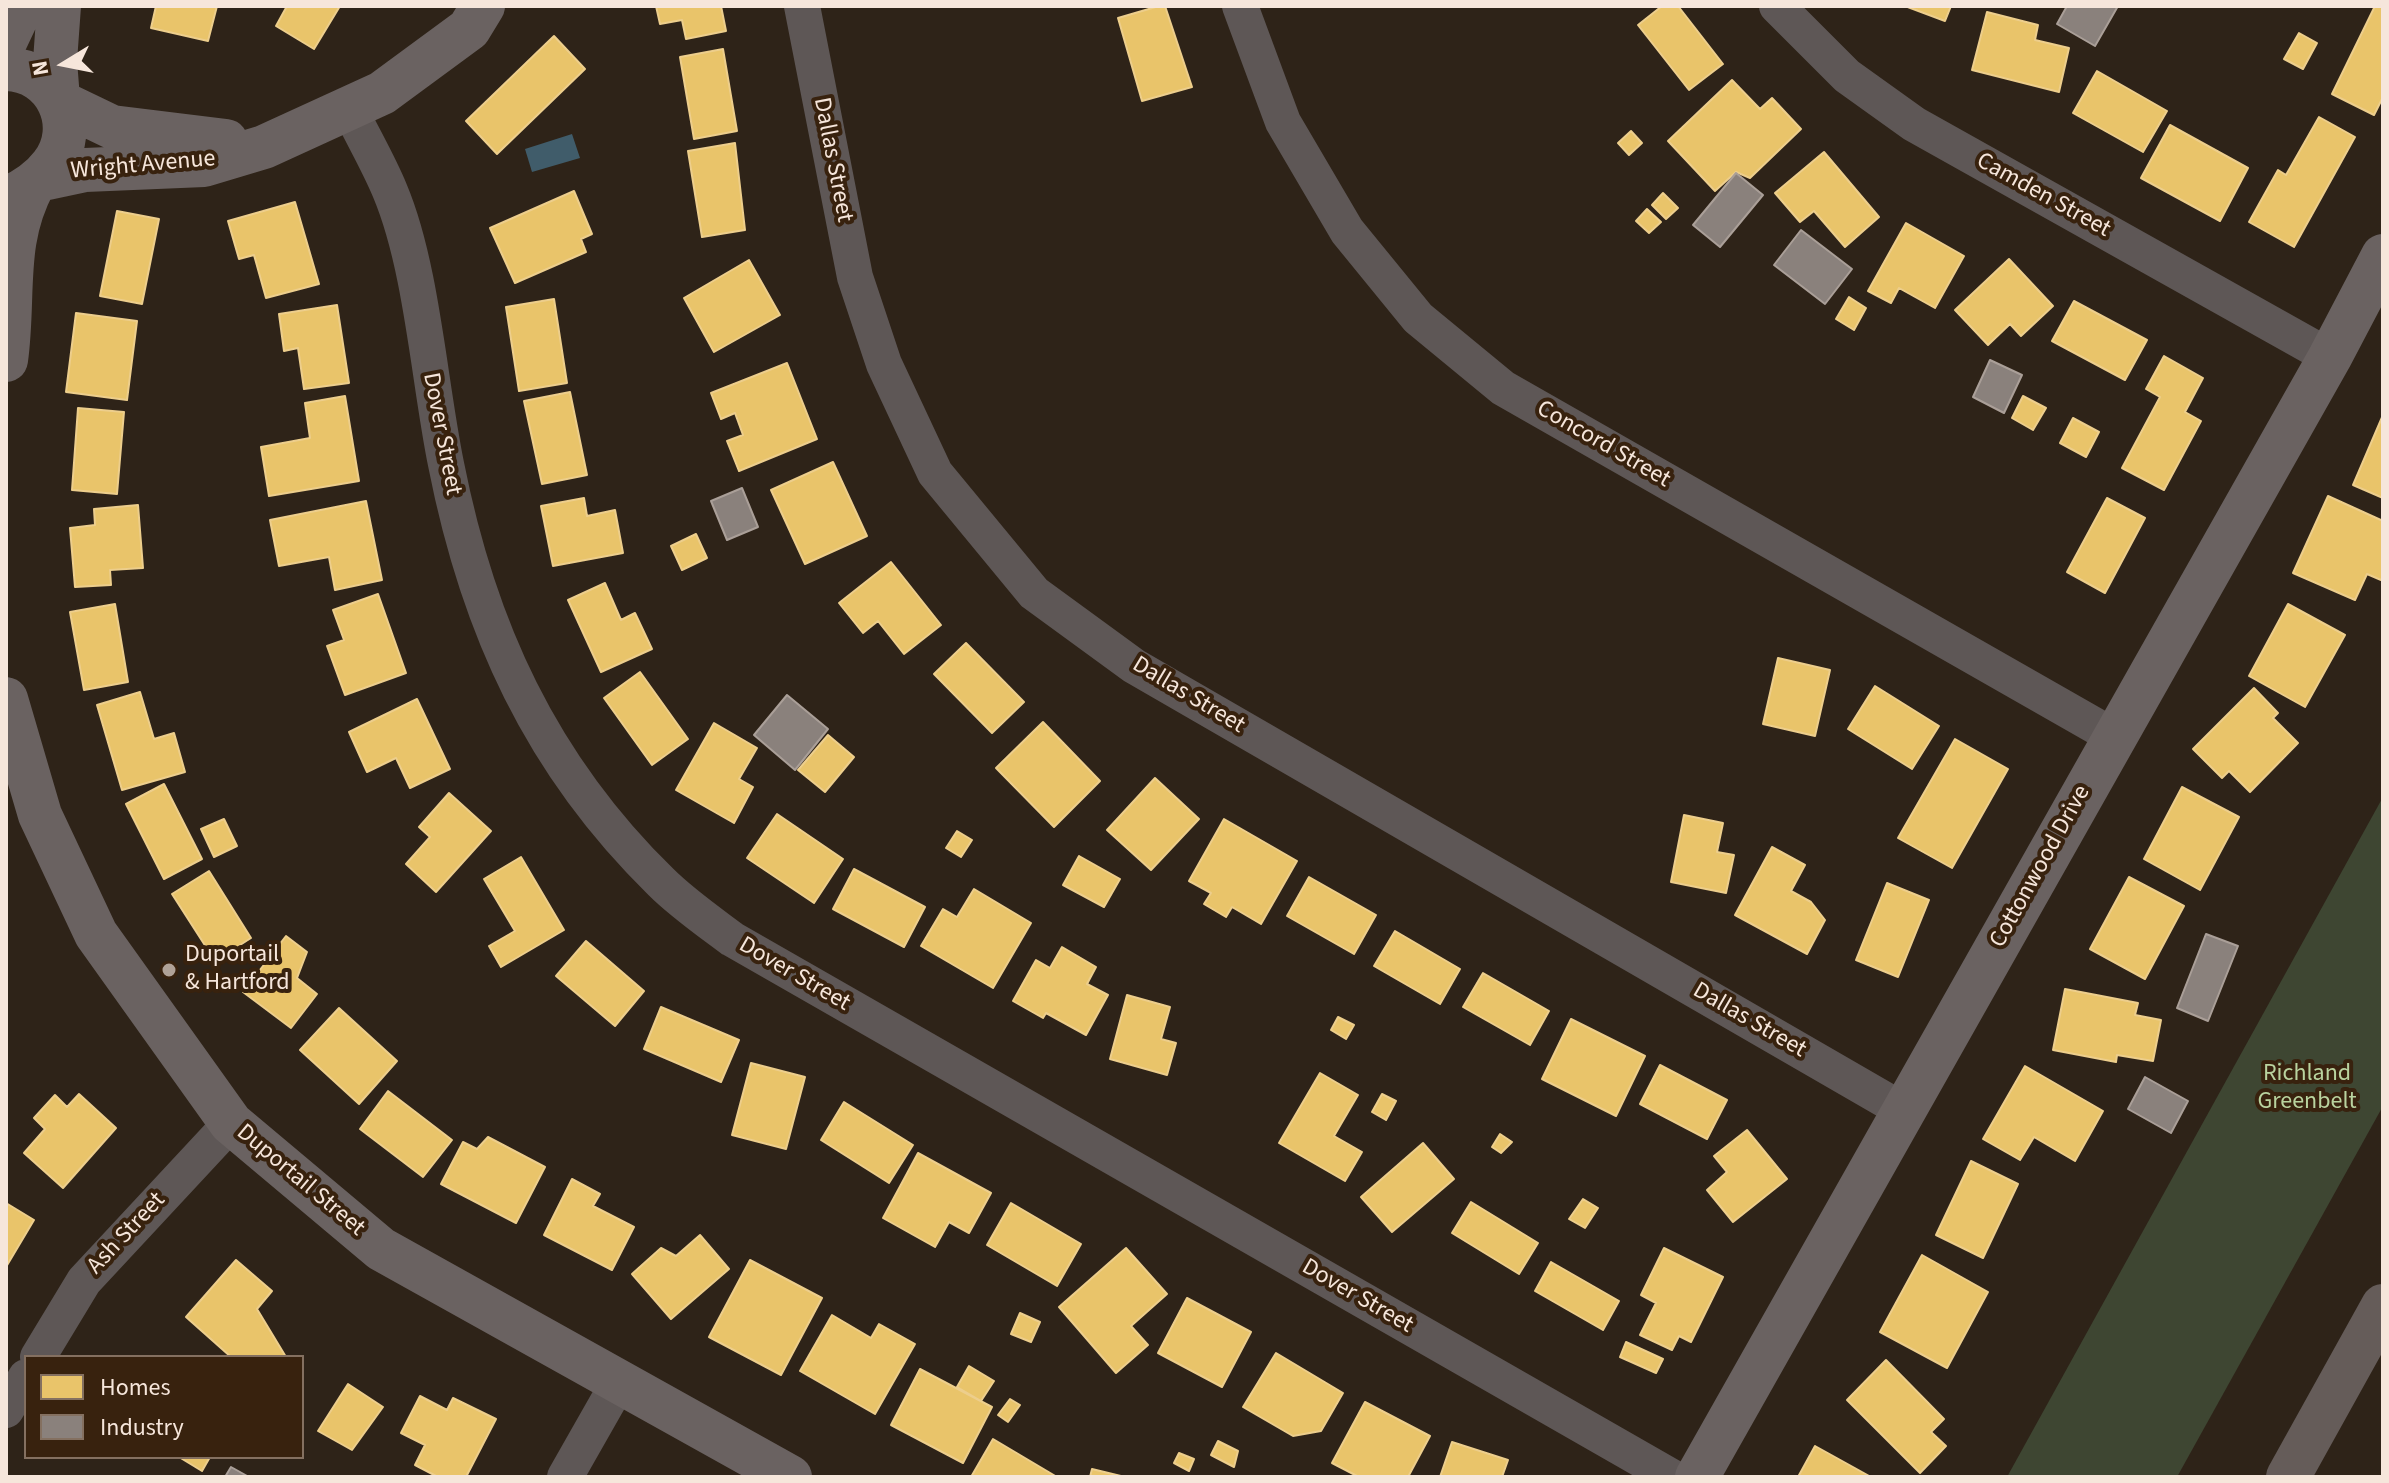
<!DOCTYPE html>
<html>
<head>
<meta charset="utf-8">
<style>
	body { margin:0 }
	#map { position:relative; width:2389px; height:1483px; overflow:hidden; background:#2e2318; font-family:"Source Sans 3",sans-serif }
	canvas { display:block }
	.frame { position:absolute; inset:0; border:8px solid #f6e6db; pointer-events:none }
	.legend { position:absolute; left:24px; top:1355px; width:280px; height:104px; box-sizing:border-box; background:#38220e; border:2px solid #847060; margin:0; padding:10px 14px; list-style:none; font-size:24px; color:#f6e6db }
	.legend li { display:flex; align-items:center; gap:16px; height:40px }
	.legend b { width:40px; border:2px solid #847060 }
	.north { position:absolute; left:24px; top:24px; width:80px; height:80px; -webkit-text-stroke:6px #38220e; paint-order:stroke; rotate:260deg; font-size:22px; font-weight:700; line-height:32px; text-align:center; color:#f6e6db }
	.north::after { content:''; display:block; margin:auto; width:28px; height:36px; background:#f6e6db; clip-path:polygon(50% 0,100% 100%,50% 72%,0 100%) }
</style>
</head>
<body>
<div id="map">
<canvas width="2389" height="1483"></canvas>
<div class="frame"></div>
<ul class="legend">
<li><b style="height:22px;background:#e9c46a"></b>Homes</li>
<li><b style="height:22px;background:#8a817c"></b>Industry</li>
</ul>
<div class="north">N</div>
</div>
<script>
const c = document.querySelector('canvas').getContext('2d');
c.lineJoin = 'round';
function fillPath(path, color) { c.fillStyle = color; c.fill(path, 'evenodd'); }
function trace(path, color, width, dash) { c.strokeStyle = color; c.lineWidth = width; c.lineCap = dash ? 'butt' : 'round'; c.setLineDash(dash || []); c.stroke(path); }
function write(font, color, halo, rows, align = 'center') {
  c.font = font + ' "Source Sans 3",sans-serif'; c.lineWidth = 8; c.setLineDash([]); c.textBaseline = 'middle'; c.strokeStyle = halo; c.fillStyle = color; for (const [text, x, y, turn = 0] of rows) {
    c.save(); c.translate(x, y); c.rotate((+turn || 0) * Math.PI / 180); c.textAlign = isNaN(turn) ? turn : align; if (halo) c.strokeText(text, 0, 0); c.fillText(text, 0, 0); c.restore();
  }
}
fillPath(new Path2D(`
	M 2383,797 L 2383,1106 L 2177,1477 L 2007,1477 Z`), '#3e4632');
fillPath(new Path2D(`
	M 572,134 L 580,158 L 532,172 L 525,149 Z`), '#405c6a');
const homes = new Path2D(`
	M 156,6 L 217,6 L 208,41 L 151,28 Z
	M 287,6 L 340,6 L 314,49 L 276,26 Z
	M 656,6 L 721,6 L 726,31 L 686,39 L 682,20 L 660,24 Z
	M 1159,6 L 1165,6 L 1192,87 L 1142,101 L 1118,18 Z
	M 1662,6 L 1678,6 L 1723,64 L 1689,90 L 1638,25 Z
	M 1905,6 L 1951,6 L 1945,21 Z
	M 2375,6 L 2383,6 L 2383,97 L 2374,115 L 2332,94 Z
	M 1987,12 L 2038,25 L 2035,40 L 2069,48 L 2059,92 L 1972,70 Z
	M 2299,33 L 2317,43 L 2303,69 L 2284,59 Z
	M 554,36 L 585,69 L 497,154 L 466,121 Z
	M 723,49 L 737,131 L 694,139 L 680,57 Z
	M 2097,71 L 2167,111 L 2143,152 L 2073,113 Z
	M 1732,80 L 1760,109 L 1772,98 L 1801,129 L 1750,178 L 1736,172 L 1715,191 L 1668,141 Z
	M 2319,117 L 2355,137 L 2294,247 L 2249,222 L 2278,170 L 2286,175 Z
	M 2170,125 L 2248,168 L 2220,221 L 2141,178 Z
	M 1631,131 L 1642,143 L 1629,155 L 1618,143 Z
	M 735,143 L 745,230 L 702,237 L 688,151 Z
	M 1824,152 L 1879,217 L 1845,247 L 1814,211 L 1800,222 L 1775,193 Z
	M 574,191 L 592,234 L 581,239 L 586,252 L 515,283 L 490,228 Z
	M 1663,193 L 1678,208 L 1666,219 L 1652,205 Z
	M 295,202 L 319,284 L 266,298 L 254,255 L 239,259 L 228,221 Z
	M 1647,209 L 1661,222 L 1649,233 L 1636,221 Z
	M 117,211 L 159,219 L 142,304 L 100,296 Z
	M 1906,223 L 1964,256 L 1935,308 L 1899,288 L 1891,303 L 1868,291 Z
	M 2009,259 L 2053,306 L 2021,336 L 2010,324 L 1988,345 L 1955,310 Z
	M 749,260 L 780,315 L 714,352 L 684,298 Z
	M 1849,297 L 1866,308 L 1854,330 L 1836,319 Z
	M 554,299 L 567,383 L 519,391 L 506,307 Z
	M 2074,301 L 2147,340 L 2125,380 L 2052,341 Z
	M 337,305 L 349,383 L 304,389 L 298,348 L 284,351 L 279,314 Z
	M 76,313 L 137,321 L 127,400 L 66,392 Z
	M 2164,356 L 2203,378 L 2185,412 L 2201,421 L 2164,490 L 2122,468 L 2160,397 L 2146,389 Z
	M 787,363 L 817,439 L 739,471 L 727,441 L 743,435 L 735,413 L 721,419 L 711,393 Z
	M 570,392 L 587,475 L 542,484 L 524,401 Z
	M 345,396 L 359,481 L 269,496 L 261,447 L 310,438 L 305,403 Z
	M 2023,396 L 2046,408 L 2033,430 L 2012,418 Z
	M 78,408 L 124,412 L 117,494 L 72,490 Z
	M 2383,415 L 2383,498 L 2353,485 Z
	M 2073,418 L 2099,432 L 2086,457 L 2060,443 Z
	M 833,462 L 867,536 L 805,564 L 771,490 Z
	M 2328,496 L 2383,521 L 2383,577 L 2381,580 L 2367,574 L 2355,600 L 2293,573 Z
	M 584,498 L 587,516 L 615,510 L 623,553 L 553,566 L 541,506 Z
	M 2107,498 L 2145,518 L 2105,593 L 2067,572 Z
	M 366,501 L 382,580 L 335,590 L 329,557 L 279,566 L 270,520 Z
	M 138,505 L 143,568 L 110,570 L 111,585 L 75,587 L 70,528 L 95,525 L 94,509 Z
	M 696,534 L 707,558 L 682,570 L 671,546 Z
	M 891,562 L 941,625 L 904,654 L 878,621 L 863,633 L 839,603 Z
	M 605,583 L 621,620 L 635,613 L 652,649 L 601,672 L 568,600 Z
	M 378,594 L 406,673 L 345,695 L 327,646 L 344,640 L 333,610 Z
	M 115,604 L 128,682 L 84,690 L 70,612 Z
	M 2288,604 L 2345,635 L 2305,707 L 2249,676 Z
	M 966,643 L 1024,702 L 992,733 L 934,674 Z
	M 1778,658 L 1830,670 L 1815,736 L 1763,724 Z
	M 640,672 L 688,739 L 652,765 L 604,698 Z
	M 1875,686 L 1939,726 L 1912,769 L 1848,729 Z
	M 2254,688 L 2278,713 L 2273,718 L 2298,743 L 2250,792 L 2229,771 L 2222,778 L 2193,749 Z
	M 140,692 L 154,739 L 174,733 L 185,772 L 122,790 L 97,705 Z
	M 417,699 L 450,769 L 410,788 L 396,758 L 367,772 L 349,732 Z
	M 1043,722 L 1100,781 L 1054,827 L 996,768 Z
	M 714,723 L 757,748 L 739,779 L 753,787 L 734,823 L 676,790 Z
	M 828,735 L 854,757 L 825,792 L 798,770 Z
	M 1955,739 L 2008,769 L 1952,868 L 1898,838 Z
	M 1155,778 L 1199,819 L 1151,870 L 1107,830 Z
	M 164,784 L 202,859 L 164,879 L 126,804 Z
	M 2182,787 L 2239,817 L 2200,890 L 2144,859 Z
	M 449,793 L 491,831 L 436,892 L 406,864 L 430,837 L 419,827 Z
	M 777,814 L 843,859 L 814,903 L 747,858 Z
	M 1684,815 L 1723,823 L 1717,852 L 1734,855 L 1726,893 L 1671,882 Z
	M 224,819 L 237,846 L 214,857 L 201,829 Z
	M 1224,819 L 1297,861 L 1261,924 L 1232,907 L 1226,917 L 1204,904 L 1211,893 L 1189,881 Z
	M 957,831 L 972,840 L 961,857 L 946,848 Z
	M 1772,847 L 1805,865 L 1791,891 L 1811,902 L 1825,920 L 1807,954 L 1735,915 Z
	M 1079,856 L 1120,879 L 1104,907 L 1063,885 Z
	M 521,857 L 564,930 L 501,967 L 489,946 L 515,931 L 484,879 Z
	M 854,869 L 925,907 L 904,947 L 833,909 Z
	M 209,871 L 251,938 L 215,961 L 172,894 Z
	M 1309,877 L 1376,915 L 1354,954 L 1287,916 Z
	M 2129,877 L 2184,906 L 2145,979 L 2090,949 Z
	M 1887,883 L 1929,900 L 1898,977 L 1856,960 Z
	M 974,889 L 1031,923 L 993,988 L 921,946 L 943,909 L 957,917 Z
	M 1395,931 L 1460,969 L 1440,1004 L 1374,966 Z
	M 286,936 L 307,952 L 297,978 L 317,994 L 291,1028 L 243,992 Z
	M 586,941 L 644,991 L 615,1026 L 556,976 Z
	M 1062,947 L 1096,967 L 1087,984 L 1108,995 L 1086,1035 L 1046,1013 L 1043,1018 L 1013,1001 L 1036,960 L 1050,968 Z
	M 1483,973 L 1549,1011 L 1530,1045 L 1463,1007 Z
	M 2065,989 L 2138,1003 L 2135,1015 L 2161,1020 L 2153,1061 L 2117,1055 L 2116,1062 L 2053,1050 Z
	M 1127,995 L 1170,1007 L 1161,1039 L 1176,1043 L 1167,1075 L 1110,1059 Z
	M 661,1007 L 739,1040 L 721,1082 L 644,1049 Z
	M 339,1008 L 397,1061 L 359,1104 L 300,1050 Z
	M 1338,1017 L 1354,1025 L 1346,1039 L 1331,1030 Z
	M 1571,1019 L 1645,1056 L 1616,1116 L 1542,1079 Z
	M 751,1063 L 805,1077 L 786,1149 L 732,1135 Z
	M 1660,1065 L 1727,1100 L 1707,1139 L 1640,1104 Z
	M 2025,1066 L 2103,1111 L 2075,1161 L 2034,1137 L 2020,1160 L 1983,1139 Z
	M 1320,1073 L 1358,1095 L 1334,1136 L 1362,1152 L 1345,1181 L 1279,1143 Z
	M 388,1091 L 452,1140 L 423,1177 L 360,1129 Z
	M 79,1094 L 116,1128 L 63,1188 L 24,1153 L 45,1129 L 34,1118 L 55,1095 L 67,1107 Z
	M 1382,1094 L 1396,1101 L 1386,1120 L 1372,1112 Z
	M 844,1102 L 913,1145 L 889,1183 L 821,1140 Z
	M 1747,1130 L 1787,1179 L 1733,1222 L 1707,1190 L 1727,1172 L 1714,1156 Z
	M 1500,1134 L 1512,1142 L 1501,1153 L 1492,1147 Z
	M 488,1137 L 545,1167 L 516,1223 L 441,1184 L 463,1142 L 477,1149 Z
	M 1423,1143 L 1454,1179 L 1392,1232 L 1361,1197 Z
	M 918,1153 L 991,1193 L 969,1233 L 949,1222 L 935,1247 L 883,1218 Z
	M 1971,1161 L 2018,1184 L 1983,1258 L 1936,1235 Z
	M 572,1179 L 600,1194 L 593,1206 L 634,1227 L 612,1270 L 544,1235 Z
	M 1583,1199 L 1598,1208 L 1585,1228 L 1569,1219 Z
	M 1471,1202 L 1538,1243 L 1519,1274 L 1452,1233 Z
	M 6,1203 L 34,1220 L 6,1267 Z
	M 1011,1203 L 1081,1244 L 1057,1286 L 987,1245 Z
	M 700,1235 L 729,1269 L 671,1319 L 632,1274 L 661,1248 L 676,1256 Z
	M 1126,1248 L 1167,1294 L 1131,1326 L 1148,1345 L 1116,1373 L 1059,1307 Z
	M 1664,1248 L 1723,1277 L 1691,1342 L 1679,1336 L 1672,1350 L 1640,1335 L 1656,1303 L 1641,1295 Z
	M 1922,1255 L 1988,1292 L 1947,1368 L 1880,1332 Z
	M 236,1260 L 272,1291 L 257,1309 L 286,1357 L 231,1357 L 186,1317 Z
	M 750,1260 L 822,1298 L 781,1375 L 709,1337 Z
	M 1551,1262 L 1619,1301 L 1603,1330 L 1535,1291 Z
	M 1187,1298 L 1251,1332 L 1222,1387 L 1158,1353 Z
	M 1020,1313 L 1040,1322 L 1031,1342 L 1011,1334 Z
	M 832,1315 L 871,1338 L 879,1324 L 915,1344 L 875,1414 L 800,1371 Z
	M 1626,1342 L 1663,1359 L 1656,1373 L 1620,1357 Z
	M 1276,1353 L 1343,1393 L 1321,1431 L 1293,1436 L 1243,1407 Z
	M 1886,1360 L 1944,1419 L 1931,1432 L 1946,1446 L 1920,1473 L 1847,1400 Z
	M 969,1366 L 994,1381 L 981,1401 L 957,1387 Z
	M 920,1369 L 992,1407 L 963,1463 L 891,1425 Z
	M 348,1384 L 383,1407 L 352,1450 L 318,1431 Z
	M 420,1396 L 447,1410 L 453,1398 L 496,1419 L 466,1477 L 438,1477 L 415,1465 L 425,1445 L 401,1433 Z
	M 1010,1399 L 1020,1405 L 1008,1422 L 998,1415 Z
	M 1365,1402 L 1430,1436 L 1408,1477 L 1359,1477 L 1332,1463 Z
	M 993,1439 L 1057,1477 L 971,1477 Z
	M 1218,1441 L 1238,1451 L 1234,1467 L 1211,1455 Z
	M 1452,1442 L 1508,1460 L 1502,1477 L 1440,1477 Z
	M 1815,1446 L 1871,1477 L 1798,1477 Z
	M 1179,1453 L 1194,1459 L 1189,1471 L 1174,1463 Z
	M 179,1457 L 210,1457 L 202,1471 Z
	M 1092,1469 L 1125,1477 L 1090,1477 Z`);
fillPath(homes, '#e9c46a');
trace(homes, '#edce8c', 2);
const industry = new Path2D(`
	M 2067,6 L 2118,6 L 2095,46 L 2057,24 Z
	M 1736,173 L 1763,195 L 1720,247 L 1693,225 Z
	M 1801,230 L 1852,269 L 1825,304 L 1774,265 Z
	M 1990,360 L 2022,375 L 2004,413 L 1973,397 Z
	M 742,488 L 758,527 L 727,540 L 711,501 Z
	M 787,695 L 828,729 L 795,770 L 754,735 Z
	M 2206,934 L 2238,946 L 2208,1021 L 2177,1008 Z
	M 2145,1077 L 2188,1101 L 2171,1133 L 2128,1109 Z
	M 231,1467 L 249,1477 L 225,1477 Z`);
fillPath(industry, '#8a817c');
trace(industry, '#aa9f98', 2);
trace(new Path2D(`
	M 802,6 L 855,277 L 884,364 L 935,473 L 1034,593 L 1134,666 L 1906,1112
	M 1240,6 L 1283,122 L 1347,231 L 1418,318 L 1503,388 L 2113,736
	M 1777,6 L 1847,76 L 1914,124 L 2330,357
	M 350,110 C 363,137 379,164 390,191 C 422,267 429,381 446,464 C 478,627 541,765 661,882 C 682,903 708,921 732,939 L 1672,1477
	M 38,1357 L 84,1281 L 231,1123
	M 6,1410 L 26,1377
	M 565,1477 L 619,1382`), '#5e5756', 36);
trace(new Path2D(`
	M 6,40 L 22,6
	M 6,69 C 56,70 82,126 52,165 C 40,181 24,191 6,199
	M 58,99 L 55,61 L 59,6
	M 60,102 L 112,127 L 226,141
	M 38,180 L 85,170 L 204,165 L 264,147 L 382,93 L 469,29 L 483,6
	M 6,360 C 15,296 2,242 34,183
	M 6,699 L 40,815 L 96,934 L 231,1123 L 381,1249 L 790,1477
	M 1697,1477 L 2330,357 L 2383,256`), '#6a6261', 44);
trace(new Path2D(`
	M 2288,1477 L 2383,1306`), '#655c59', 44);
for (const [x, y, r, color] of [
	[169,970,8,"#b0a297"]
]) { const dot = new Path2D(); dot.arc(x, y, r, 0, 2 * Math.PI); c.fillStyle = color; c.fill(dot); trace(dot, '#38220e', 3); }
write('24px', '#f6e6db', '#38220e', [
	["Dallas Street",832,160,79],
	["Wright Avenue",143,166,-5],
	["Camden Street",2043,196,29],
	["Dover Street",441,434,79],
	["Concord Street",1603,445,30],
	["Dallas Street",1188,696,31],
	["Cottonwood Drive",2041,867,-61],
	["Dover Street",794,975,30],
	["Dallas Street",1749,1021,30],
	["Duportail Street",300,1181,40],
	["Ash Street",127,1234,-47],
	["Dover Street",1357,1297,30]
]);
write('24px', '#f6e6db', '#38220e', [
	["Duportail",185,956],
	["& Hartford",185,984]
], 'left');
write('24px', '#b9d39f', '#38220e', [
	["Richland",2307,1075],
	["Greenbelt",2307,1103]
]);
</script>
</body>
</html>
